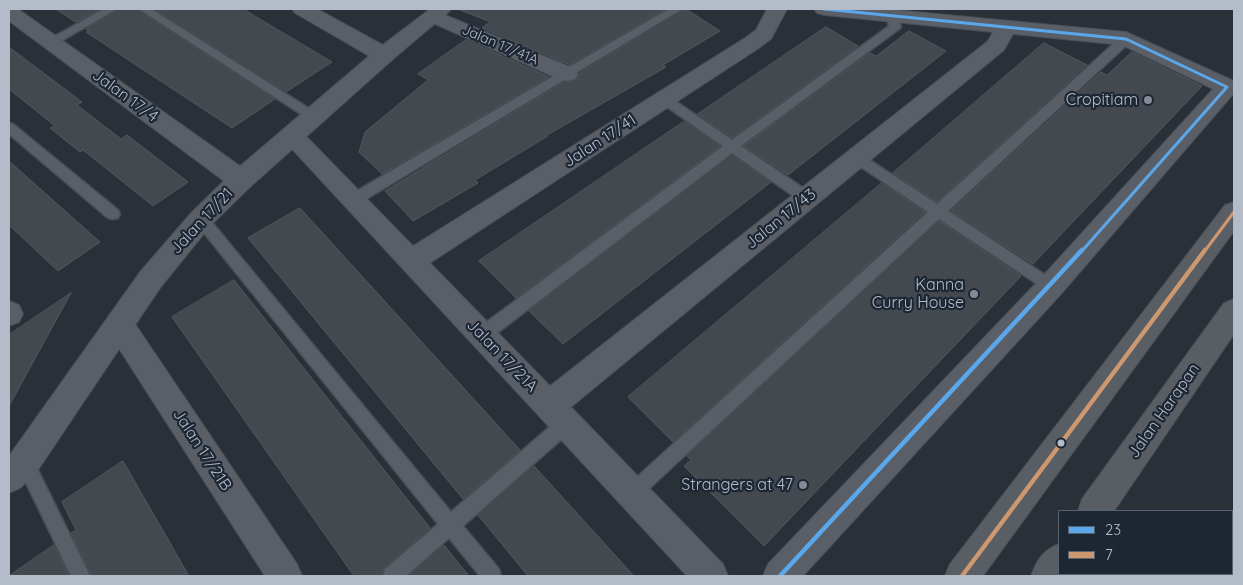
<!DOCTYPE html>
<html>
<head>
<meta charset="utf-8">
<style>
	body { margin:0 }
	#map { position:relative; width:1243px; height:585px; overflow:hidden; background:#2a3038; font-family:Quicksand,sans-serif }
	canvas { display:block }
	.frame { position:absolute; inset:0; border:10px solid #b4bcc9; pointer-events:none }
	.legend { position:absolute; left:1058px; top:510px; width:175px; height:65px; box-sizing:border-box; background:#1d2633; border:1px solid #59626f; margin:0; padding:6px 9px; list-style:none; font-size:15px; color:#b4bcc9 }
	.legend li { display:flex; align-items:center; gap:10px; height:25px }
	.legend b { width:25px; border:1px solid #59626f }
</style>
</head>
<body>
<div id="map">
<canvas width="1243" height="585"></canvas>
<div class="frame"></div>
<ul class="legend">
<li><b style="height:6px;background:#5aa8eb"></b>23</li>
<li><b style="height:6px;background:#cd976f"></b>7</li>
</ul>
</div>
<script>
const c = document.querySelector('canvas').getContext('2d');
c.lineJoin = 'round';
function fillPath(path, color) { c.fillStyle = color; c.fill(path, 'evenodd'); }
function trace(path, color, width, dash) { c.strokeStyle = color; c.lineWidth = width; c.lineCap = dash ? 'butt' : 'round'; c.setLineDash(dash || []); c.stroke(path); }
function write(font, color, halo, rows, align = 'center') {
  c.font = font + ' Quicksand,sans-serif'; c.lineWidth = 4.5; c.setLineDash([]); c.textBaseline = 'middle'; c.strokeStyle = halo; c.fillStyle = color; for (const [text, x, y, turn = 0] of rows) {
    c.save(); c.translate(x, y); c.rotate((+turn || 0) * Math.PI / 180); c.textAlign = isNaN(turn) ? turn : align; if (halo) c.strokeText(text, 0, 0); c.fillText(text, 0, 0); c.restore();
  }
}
const building = new Path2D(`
	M 56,9 L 101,9 L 76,22 Z
	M 119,9 L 137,9 L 275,99 L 232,128 L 86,32 L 89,30 L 86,29 Z
	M 154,9 L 243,9 L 332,62 L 286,92 Z
	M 458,9 L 666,9 L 570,65 L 482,28 L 490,22 Z
	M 684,9 L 686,9 L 720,31 L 663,65 L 666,67 L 547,135 L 548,136 L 475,180 L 478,183 L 413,221 L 385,191 L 564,82 L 575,81 L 580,73 Z
	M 826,27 L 858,46 L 732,138 L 698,114 Z
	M 909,31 L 946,51 L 788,175 L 744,146 L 870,53 L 876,56 Z
	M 466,40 L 549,77 L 382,174 L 359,152 L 365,132 L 428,80 L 418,74 Z
	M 1044,43 L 1087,65 L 937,202 L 893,173 Z
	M 9,47 L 82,102 L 77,105 L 121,139 L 127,135 L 188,182 L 153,206 L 83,150 L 80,152 L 50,128 L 55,126 L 9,89 Z
	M 1132,52 L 1202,86 L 1033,264 L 951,211 L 1101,72 L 1107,75 Z
	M 685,121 L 720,146 L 516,298 L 479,261 Z
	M 732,155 L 771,182 L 563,344 L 529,311 Z
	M 9,161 L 100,242 L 58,271 L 9,225 Z
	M 882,183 L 925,212 L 673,442 L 628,397 Z
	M 300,208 L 520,450 L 463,499 L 248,238 Z
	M 939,221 L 1021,276 L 764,546 L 684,466 L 691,460 L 687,456 Z
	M 234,280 L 430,528 L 384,568 L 381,576 L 354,576 L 172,317 Z
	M 71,293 L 9,406 L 9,335 Z
	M 123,461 L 189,576 L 92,576 L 71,533 L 76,530 L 62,502 Z
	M 534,466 L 556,490 L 634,576 L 528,576 L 478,515 Z
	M 54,545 L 69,576 L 9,576 Z
	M 444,545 L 469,576 L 409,576 Z`);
fillPath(building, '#444950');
trace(building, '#52575f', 1);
const service = new Path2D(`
	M 104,9 L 117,9 L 54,45 L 46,45 L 44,42 Z
	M 139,9 L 151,9 L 318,114 L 320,117 L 318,120 L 310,120 Z
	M 669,9 L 682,9 L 358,204 L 353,205 L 348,204 L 346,200 L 348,196 Z
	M 892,13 L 898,16 L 901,27 L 899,29 L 741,146 L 812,194 L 814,198 L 812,202 L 807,203 L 802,202 L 732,153 L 488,340 L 482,342 L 476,340 L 474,335 L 476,330 L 723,146 L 660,102 L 658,99 L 660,96 L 668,96 L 732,140 L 889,26 L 886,16 Z
	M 1126,35 L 1132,39 L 1130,42 L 948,211 L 1056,282 L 1058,286 L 1056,290 L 1051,292 L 1046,290 L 939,219 L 638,499 L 632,502 L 626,499 L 623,493 L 626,487 L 928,212 L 852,161 L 850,158 L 852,155 L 862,155 L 937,204 L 1122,36 Z
	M 9,123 L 13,124 L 118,210 L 120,214 L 118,218 L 113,219 L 108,218 L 9,134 Z
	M 201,214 L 206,215 L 451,512 L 560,418 L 566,416 L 572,418 L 574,424 L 572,430 L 463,526 L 499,569 L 501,576 L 480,576 L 449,538 L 406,576 L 383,576 L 385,569 L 438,524 L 196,223 L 194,219 L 196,215 Z
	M 25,454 L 31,456 L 90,576 L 71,576 L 16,462 L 19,456 Z`);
const minor = new Path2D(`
	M 9,9 L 18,9 L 250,173 L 253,180 L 250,187 L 241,189 L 232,187 L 9,21 Z
	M 292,9 L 317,9 L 392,50 L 395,55 L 392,60 L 384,62 L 376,60 L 295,13 Z
	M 767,9 L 787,9 L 771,39 L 759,48 L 430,263 L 550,386 L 988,41 L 993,32 L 824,15 L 817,13 L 814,9 L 885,9 L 1126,32 L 1234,81 L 1234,93 L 1061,294 L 803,576 L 763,576 L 768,564 L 1041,278 L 1213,89 L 1122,45 L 1013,34 L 1004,50 L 571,407 L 723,564 L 728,576 L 687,576 L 280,136 L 284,130 L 292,128 L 300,130 L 413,246 L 745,38 L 756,30 Z
	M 433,10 L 575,69 L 578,74 L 575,79 L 567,81 L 559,79 L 426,20 L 423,16 L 426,12 Z
	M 9,301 L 19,305 L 23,314 L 19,322 L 9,326 Z
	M 119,312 L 129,315 L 297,564 L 302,576 L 265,576 L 109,333 L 105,324 L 109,315 Z`);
const tertiary = new Path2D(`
	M 430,9 L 452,9 L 392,60 L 250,187 L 210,226 L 160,288 L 36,473 L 20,488 L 9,493 L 9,456 L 140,272 L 192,212 L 232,173 L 376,50 Z`);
const secondary = new Path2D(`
	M 1234,202 L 1234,231 L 983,576 L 945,576 L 950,564 L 1225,205 Z
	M 1234,299 L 1234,334 L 1114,511 L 1078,511 L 1082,499 L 1224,303 Z
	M 1059,544 L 1059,574 L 1071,574 L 1069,576 L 1031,576 C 1037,560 1043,550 1059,544 Z`);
trace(service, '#484c53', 3);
trace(minor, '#484c53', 2);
trace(tertiary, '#484c53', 2);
trace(secondary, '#484c53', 2);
fillPath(service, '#5a5e66');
fillPath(minor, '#5a5e66');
fillPath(tertiary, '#5a5e66');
fillPath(secondary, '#595d64');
trace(new Path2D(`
	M 824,9 L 1126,39 L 1227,87 L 1081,252`), '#5aa8eb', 3);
trace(new Path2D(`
	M 780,576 L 1082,250`), '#5aa8eb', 4.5);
trace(new Path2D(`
	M 1204,252 L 1234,212`), '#cd976f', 3);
trace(new Path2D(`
	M 962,576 L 1205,250`), '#cd976f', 4.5);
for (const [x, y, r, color] of [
	[1148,100,5,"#848b96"],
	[974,294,5,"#848b96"],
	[1061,443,4.5,"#b4bcc9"],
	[803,485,5,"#848b96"]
]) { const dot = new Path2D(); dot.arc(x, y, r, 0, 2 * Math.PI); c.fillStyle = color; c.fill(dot); trace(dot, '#1d2633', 2); }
write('14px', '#b4bcc9', '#1d2633', [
	["Jalan 17/41A",500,45,23]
]);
write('16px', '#b4bcc9', '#1d2633', [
	["Jalan 17/4",125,96,36],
	["Jalan 17/41",600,141,-33],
	["Jalan 17/43",781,219,-39],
	["Jalan 17/21",202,221,-47],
	["Jalan 17/21A",502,356,46],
	["Jalan Harapan",1164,411,-55],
	["Jalan 17/21B",202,450,57]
]);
write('16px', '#b4bcc9', '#1d2633', [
	["Cropitiam",1138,100],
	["Kanna",964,285],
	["Curry House",964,303],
	["Strangers at 47",793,485]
], 'right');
</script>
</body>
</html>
